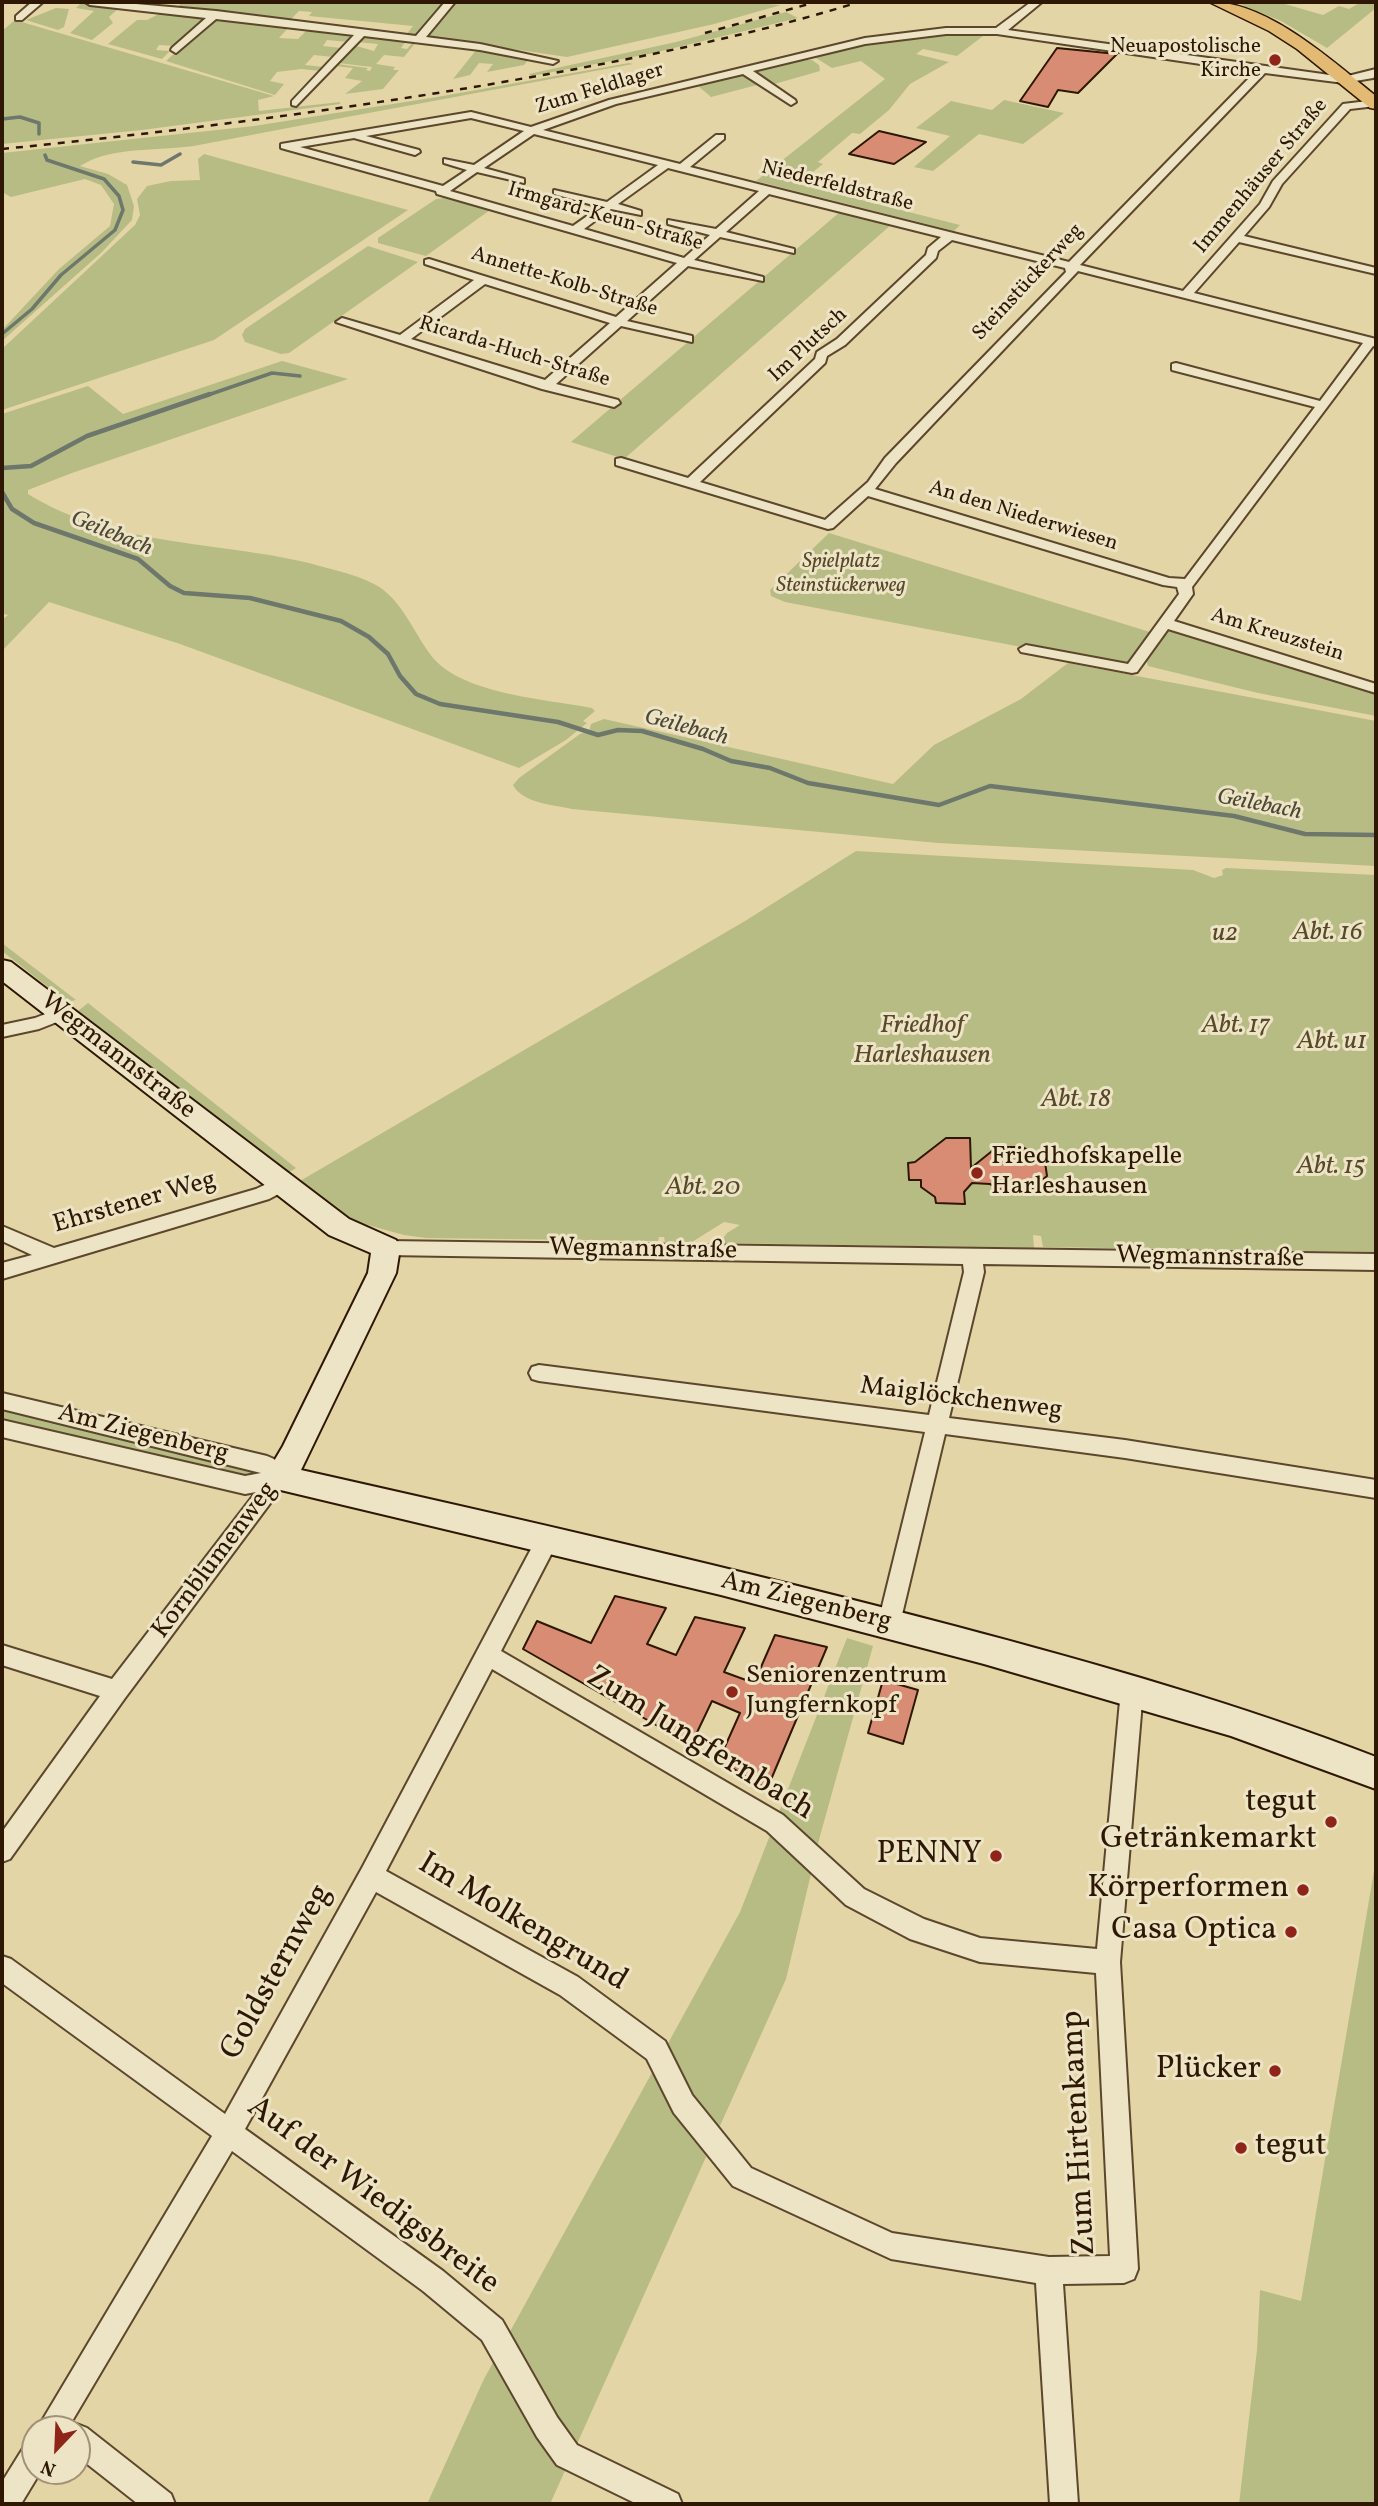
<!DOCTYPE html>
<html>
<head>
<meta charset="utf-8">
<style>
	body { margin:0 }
	#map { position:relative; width:1378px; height:2506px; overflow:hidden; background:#e4d5a6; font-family:Vollkorn,serif }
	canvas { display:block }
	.frame { position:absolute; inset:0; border:4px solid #2e1803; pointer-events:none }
	.north { position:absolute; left:21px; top:2415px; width:70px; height:70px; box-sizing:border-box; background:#ede4c5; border:2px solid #a19277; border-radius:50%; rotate:203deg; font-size:19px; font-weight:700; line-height:28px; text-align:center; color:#2e1803 }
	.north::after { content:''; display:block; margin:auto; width:24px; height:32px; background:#8f2418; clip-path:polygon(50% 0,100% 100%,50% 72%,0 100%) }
</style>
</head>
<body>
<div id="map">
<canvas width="1378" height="2506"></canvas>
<div class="frame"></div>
<div class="north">N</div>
</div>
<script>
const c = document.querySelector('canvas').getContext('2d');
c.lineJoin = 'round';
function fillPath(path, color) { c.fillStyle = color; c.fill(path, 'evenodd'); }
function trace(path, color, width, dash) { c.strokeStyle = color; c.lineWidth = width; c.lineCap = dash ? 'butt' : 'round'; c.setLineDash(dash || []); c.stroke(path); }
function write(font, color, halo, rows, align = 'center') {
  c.font = font + ' Vollkorn,serif'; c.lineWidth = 6; c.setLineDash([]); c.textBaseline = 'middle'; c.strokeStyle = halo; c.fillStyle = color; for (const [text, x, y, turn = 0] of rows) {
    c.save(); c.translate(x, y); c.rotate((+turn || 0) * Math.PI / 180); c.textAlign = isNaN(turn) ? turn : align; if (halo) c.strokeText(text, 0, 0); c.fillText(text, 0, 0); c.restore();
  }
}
fillPath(new Path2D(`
	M 171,2 L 444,2 L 417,34 L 406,35 L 413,26 L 309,16 L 312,12 L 299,11 L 288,22 L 217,10 L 176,9 L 181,3 Z
	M 456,2 L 738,2 L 781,5 L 714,24 L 567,57 L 431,37 L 428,35 Z
	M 1235,2 L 1278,2 L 1323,15 L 1339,6 L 1349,9 L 1361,2 L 1372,2 L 1376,8 L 1327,48 L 1281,21 Z
	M 81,3 L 118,9 L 109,17 L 113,23 L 92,40 L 70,33 L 94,11 L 76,8 Z
	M 56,8 L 69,9 L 64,27 L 58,30 L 26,20 Z
	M 786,12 L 798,18 L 649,54 L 531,76 L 529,74 L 676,42 Z
	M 159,14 L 200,15 L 206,19 L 176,46 L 159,45 L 156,50 L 170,51 L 162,59 L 108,44 L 137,20 L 147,20 Z
	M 223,17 L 288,28 L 279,38 L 298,39 L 307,30 L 354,35 L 348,42 L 327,40 L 323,46 L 341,48 L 333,57 L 314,55 L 305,65 L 324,67 L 321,71 L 301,69 L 277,72 L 270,81 L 284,84 L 275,95 L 166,61 L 178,50 L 182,50 L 217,18 Z
	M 15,20 L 274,96 L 258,100 L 259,111 L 340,102 L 340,104 L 142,130 L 2,144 L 2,31 Z
	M 987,33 L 957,56 L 923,49 L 916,54 L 949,62 L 910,84 L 889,110 L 860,134 L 852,133 L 818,162 L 823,164 L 798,184 L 960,225 L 954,231 L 756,181 L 885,79 L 861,61 L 832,68 L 816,58 C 868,36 932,34 987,33 Z
	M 366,36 L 407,40 L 401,48 L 407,49 L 414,41 L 417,41 L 404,57 L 384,55 L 376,64 L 395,67 L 393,70 L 399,70 L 383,89 L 345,94 L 362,81 L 345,78 L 353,68 L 335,66 L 337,64 L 368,68 L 366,70 L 370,71 L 372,67 L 338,63 L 353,45 L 374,51 L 378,44 L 357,42 Z
	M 477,49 L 529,59 L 524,65 L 487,72 L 493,64 L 479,63 L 470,75 L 453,79 Z
	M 803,60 L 812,60 L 819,65 L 820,71 L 771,85 L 754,72 Z
	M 629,63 L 633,64 C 488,91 344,117 199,145 C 162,152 113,145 80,166 L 108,174 L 127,185 L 134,206 L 132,220 L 101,253 L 2,341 L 2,330 L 59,269 L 110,226 L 114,204 L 101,185 L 85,179 L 11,197 L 2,192 L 2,153 L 254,126 L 437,97 Z
	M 740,74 L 747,75 L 761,84 L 711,97 L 697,85 Z
	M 1004,100 L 1064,113 L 1023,144 L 979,134 L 933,171 L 914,167 L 950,136 L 916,128 L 951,101 L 992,110 Z
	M 204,154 L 408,210 L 214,340 L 2,410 L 2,349 L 135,225 L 140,215 L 137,199 L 147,186 L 171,181 L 200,180 L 198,159 Z
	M 444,198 L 490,210 L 426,256 L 378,243 L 378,238 L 436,199 Z
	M 841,211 L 892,224 L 624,459 L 571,442 Z
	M 368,246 L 418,262 L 289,353 L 281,354 L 245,342 L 242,335 L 245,329 Z
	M 282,361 L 348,379 L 72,473 L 28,490 L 28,494 C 111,546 216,541 309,563 C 330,569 355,574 374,584 C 401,598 413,631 430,654 C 458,694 546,699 592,708 L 595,711 L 583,721 L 587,723 L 566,740 L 519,768 L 180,644 L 49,602 L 2,651 L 2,620 L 8,615 L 2,613 L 2,414 L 88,386 L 123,414 Z
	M 829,533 L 1150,632 L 1127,663 L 1116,665 L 785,602 L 771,596 L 770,590 Z
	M 1172,630 L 1376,692 L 1376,716 L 1258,693 L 1148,666 L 1145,656 L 1161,635 Z
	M 1068,663 L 1376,721 L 1376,866 L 938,843 L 572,809 C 554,805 522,803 513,785 L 519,778 L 580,734 L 589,731 L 591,724 L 604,719 L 893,784 L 934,745 L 1021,699 Z
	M 856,851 L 1193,870 L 1214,878 L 1223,875 L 1222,870 L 1226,868 L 1376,875 L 1376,1252 L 1043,1247 L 1041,1236 L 1033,1235 L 1034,1248 L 720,1243 L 727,1233 L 740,1225 L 724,1222 L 692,1242 L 665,1242 L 664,1237 L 659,1237 L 658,1241 L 426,1238 L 404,1235 L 360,1223 L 341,1213 L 300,1181 L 745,921 Z
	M 2,943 L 76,1000 L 67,1002 L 2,951 Z
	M 88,1003 L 296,1168 L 288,1173 L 78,1011 Z
	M 2,1409 L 258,1469 L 253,1478 L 2,1419 Z
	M 847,1638 L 873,1646 L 820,1836 L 786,1979 L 550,2504 L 427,2504 L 484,2379 L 740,1912 Z
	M 1376,1859 L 1376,2504 L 1239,2504 L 1257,2350 L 1260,2290 L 1301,2301 Z`), '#b7bc84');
trace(new Path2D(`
	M 2,119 L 20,117 L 39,123 L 39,134
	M 133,162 L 161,165 L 180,154
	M 2,334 L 32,309 L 61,275 L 115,230 L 123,210 L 119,196 L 104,179 L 47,160 L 45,155
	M 205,396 L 272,373 L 300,376`), '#6d776b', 3.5);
trace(new Path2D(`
	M 2,468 L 31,466 L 87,436 L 210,394
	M 2,492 L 12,509 L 34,523 L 138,559 L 170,586 L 184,593 L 250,598 L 341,621 L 369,637 L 388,654 L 400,676 L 416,694 L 440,704 L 558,722 L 598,735 L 618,730 L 642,731 L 703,749 L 731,761 L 770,768 L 808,783 L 939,805 L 990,786 L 1234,816 L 1305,834 L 1376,835`), '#6d776b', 4.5);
const building = new Path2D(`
	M 1057,48 L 1117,54 L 1078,93 L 1058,90 L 1048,107 L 1020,101 Z
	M 879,131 L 926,142 L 894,164 L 849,154 Z
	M 946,1138 L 970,1138 L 971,1168 L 997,1147 L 1022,1147 L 1036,1154 L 1036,1162 L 1045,1162 L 1047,1176 L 1029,1191 L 1001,1190 L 990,1184 L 972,1183 L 964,1192 L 965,1204 L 936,1203 L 935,1197 L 921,1187 L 921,1180 L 909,1180 L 908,1163 L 915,1162 Z
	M 615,1596 L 666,1608 L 647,1644 L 676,1655 L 695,1617 L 745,1628 L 724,1672 L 754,1683 L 775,1635 L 827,1647 L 767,1789 L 719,1760 L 740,1713 L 712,1701 L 691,1745 L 523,1649 L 537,1621 L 591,1643 Z
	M 883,1680 L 918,1690 L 903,1744 L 868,1733 Z`);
fillPath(building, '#d88c73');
trace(building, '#2e1803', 2);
const street = new Path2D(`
	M 32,2 L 43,2 L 22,20 L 16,20 L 16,16 Z
	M 85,2 L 113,2 L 216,11 L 416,36 L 445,2 L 455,2 L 426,37 L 480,44 L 558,61 L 553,64 L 480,50 L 364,36 L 296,106 L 292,105 L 292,101 L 354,35 L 216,19 L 176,53 L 171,50 L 172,48 L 206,18 L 90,5 Z
	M 1031,2 L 1042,2 L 1008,30 L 1344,77 L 1376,69 L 1376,76 L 1373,78 L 1344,83 L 1265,73 L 1080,265 L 1183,291 L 1260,204 L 1273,181 L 1343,104 L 1376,100 L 1376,106 L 1350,109 L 1282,184 L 1269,207 L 1244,236 L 1376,268 L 1376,274 L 1239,242 L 1194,293 L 1376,339 L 1376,347 L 1373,346 L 1192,587 L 1193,594 L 1174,621 L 1376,684 L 1376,693 L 1168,629 L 1137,672 L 1132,673 L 1021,652 L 1019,649 L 1026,645 L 1128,664 L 1179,594 L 1177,587 L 1163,585 L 868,496 L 833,528 L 828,529 L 616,465 L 616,459 L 621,458 L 688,478 L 815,359 L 817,352 L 837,339 L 926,255 L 928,248 L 941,237 L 769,194 L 726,232 L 794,249 L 794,253 L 720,237 L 694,260 L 763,277 L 763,281 L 688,266 L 627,321 L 692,336 L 692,342 L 621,326 L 556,384 L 618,400 L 620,403 L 614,407 L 542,389 L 336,322 L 342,318 L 400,335 L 474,280 L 425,264 L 425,260 L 429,259 L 616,317 L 677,263 L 437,194 L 436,191 L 281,148 L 281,144 L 471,112 L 531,127 L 609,100 L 865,38 L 946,28 L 996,28 ZM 946,34 L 997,34 L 1255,72 L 1069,262 L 690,167 L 724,139 L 724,135 L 716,135 L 680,164 L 543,130 L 616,104 L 743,74 L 791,105 L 796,102 L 795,100 L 753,71 L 865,44 ZM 471,118 L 524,131 L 474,165 L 444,159 L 444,163 L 467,170 L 443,186 L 300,147 L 354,138 L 415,155 L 420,152 L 419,150 L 366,136 ZM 534,134 L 658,165 L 607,202 L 554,190 L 554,194 L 600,207 L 573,226 L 450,191 L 477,172 L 524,183 L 524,179 L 484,168 ZM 668,168 L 759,191 L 716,229 L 668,220 L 668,224 L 710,235 L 684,258 L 584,229 L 611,209 L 641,215 L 641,211 L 618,204 ZM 952,240 L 1065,268 L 1066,272 L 885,458 L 868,482 L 825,520 L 700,482 L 825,363 L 827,356 L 845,345 L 936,258 L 938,251 ZM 1078,271 L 1363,343 L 1320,401 L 1176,363 L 1172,364 L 1172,370 L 1315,407 L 1185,579 L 1169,578 L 875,489 L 896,463 ZM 485,284 L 610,323 L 545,380 L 411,339 Z
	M 61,1008 L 67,1010 L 70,1014 L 67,1018 L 39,1029 L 2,1037 L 2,1025 L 35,1018 Z
	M 281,1177 L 288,1179 L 290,1184 L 288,1189 L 269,1199 L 2,1279 L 2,1263 L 32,1255 L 2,1241 L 2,1226 L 54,1248 L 256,1189 Z
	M 386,1241 L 1376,1254 L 1376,1270 L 983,1264 L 984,1272 L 949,1418 L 1125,1440 L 1376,1480 L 1376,1498 L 1125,1458 L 945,1434 L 900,1623 L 897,1630 L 889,1633 L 881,1630 L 878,1623 L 925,1432 L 539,1381 L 532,1379 L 529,1373 L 532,1367 L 539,1365 L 929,1415 L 964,1272 L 963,1264 L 386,1255 L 379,1253 L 376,1248 L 379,1243 Z
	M 2,1393 L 267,1456 L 274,1459 L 289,1478 L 125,1698 L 10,1859 L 2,1862 L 2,1832 L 100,1696 L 2,1665 L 2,1645 L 112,1679 L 256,1492 L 245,1494 L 2,1437 L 2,1420 L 245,1476 L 261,1473 L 2,1409 Z
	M 547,1532 L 555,1534 L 558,1541 L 501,1651 L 783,1815 L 864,1889 L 924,1919 L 980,1938 L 1097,1949 L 1121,1690 L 1124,1683 L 1132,1680 L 1140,1683 L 1143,1690 L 1120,1962 L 1138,2269 L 1134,2279 L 1124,2283 L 1063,2284 L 1078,2504 L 1050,2504 L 1036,2283 L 891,2259 L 733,2186 L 674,2113 L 647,2059 L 560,1995 L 376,1892 L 245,2129 L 443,2271 L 502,2320 L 557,2417 L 577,2445 L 678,2494 L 682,2504 L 637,2504 L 557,2465 L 537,2437 L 482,2340 L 423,2291 L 232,2151 L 68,2428 L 77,2424 L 87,2428 L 171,2494 L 175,2504 L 138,2504 L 77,2456 L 77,2429 L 37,2429 L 212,2136 L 2,1983 L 2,1956 L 11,1959 L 225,2114 L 362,1868 L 539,1534 ZM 492,1669 L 767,1831 L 846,1905 L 910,1939 L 980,1962 L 1096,1973 L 1110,2256 L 1049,2257 L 892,2233 L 751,2168 L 692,2095 L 665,2041 L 578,1977 L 386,1871 Z
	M 35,2441 L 35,2471 L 41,2471 L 21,2504 L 2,2504 L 2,2482 L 25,2445 Z`);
const secondary = new Path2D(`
	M 2,960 L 11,962 L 349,1219 L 396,1240 L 400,1248 L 396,1273 L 301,1470 C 519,1519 738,1569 954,1626 C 1097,1664 1239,1704 1376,1757 L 1376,1789 L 1231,1736 L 984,1664 L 721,1595 L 268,1487 L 264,1478 L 283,1446 L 368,1273 L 371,1253 L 329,1235 L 2,981 Z`);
const primary = new Path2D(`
	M 1209,2 C 1266,0 1334,62 1376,96 L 1376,109 L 1370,108 L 1297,49 L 1269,31 Z`);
trace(street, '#5c472c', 4);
trace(secondary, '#2e1803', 4);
trace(primary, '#2e1803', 3);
fillPath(street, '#ede4c5');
fillPath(secondary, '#ede4c5');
fillPath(primary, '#e2ba73');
trace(new Path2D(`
	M 705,33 L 816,2
	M 2,149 C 164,133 325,112 486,85 C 612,63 737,40 859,2`), '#2e1803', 2.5, [7, 7]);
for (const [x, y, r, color] of [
	[1275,60,7,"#8f2418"],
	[977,1173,7,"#8f2418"],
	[732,1692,7,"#8f2418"],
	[1331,1822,7,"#8f2418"],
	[996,1856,7,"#8f2418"],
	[1303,1890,7,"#8f2418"],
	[1291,1932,7,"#8f2418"],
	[1275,2071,7,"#8f2418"],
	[1241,2148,7,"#8f2418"]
]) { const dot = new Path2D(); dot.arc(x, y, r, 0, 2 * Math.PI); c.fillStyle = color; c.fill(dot); trace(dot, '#ede4c5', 2.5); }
write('21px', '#2e1803', '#ede4c5', [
	["Neuapostolische",1261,48],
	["Kirche",1261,72]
], 'right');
write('21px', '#2e1803', '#ede4c5', [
	["Zum Feldlager",600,90,-17],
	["Immenhäuser Straße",1262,177,-50],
	["Niederfeldstraße",837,187,14],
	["Irmgard-Keun-Straße",605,218,16],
	["Annette-Kolb-Straße",564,283,17],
	["Steinstückerweg",1029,283,-47],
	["Im Plutsch",809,346,-43],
	["Ricarda-Huch-Straße",514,353,17],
	["An den Niederwiesen",1023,517,17],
	["Am Kreuzstein",1277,636,17]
]);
write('italic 21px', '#57492a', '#ede4c5', [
	["Spielplatz",841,563],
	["Steinstückerweg",841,587]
]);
write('italic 23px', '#4e4837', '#ede4c5', [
	["Geilebach",111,535,22],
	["Geilebach",686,729,15],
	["Geilebach",1259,806,11]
]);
write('italic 26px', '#57492a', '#ede4c5', [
	["Abt. 16",1328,934],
	["u2",1225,935],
	["Friedhof",922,1027],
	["Harleshausen",922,1057],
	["Abt. 17",1236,1027],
	["Abt. u1",1332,1043],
	["Abt. 18",1076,1101],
	["Abt. 15",1331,1168],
	["Abt. 20",703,1189]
]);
write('26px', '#2e1803', '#ede4c5', [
	["Wegmannstraße",117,1057,38],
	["Ehrstener Weg",135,1204,-16],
	["Wegmannstraße",643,1251,1],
	["Wegmannstraße",1210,1259,1],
	["Maiglöckchenweg",961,1400,7],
	["Am Ziegenberg",143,1435,14],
	["Kornblumenweg",216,1561,-53],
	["Am Ziegenberg",806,1603,14]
]);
write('26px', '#2e1803', '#ede4c5', [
	["Friedhofskapelle",991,1158],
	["Harleshausen",991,1188],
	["Seniorenzentrum",746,1677],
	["Jungfernkopf",746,1707]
], 'left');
write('32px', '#2e1803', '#ede4c5', [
	["Zum Jungfernbach",699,1745,32],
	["Im Molkengrund",522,1924,31],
	["Goldsternweg",278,1973,-61],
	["Zum Hirtenkamp",1081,2133,-93],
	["Auf der Wiedigsbreite",372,2197,37]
]);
write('32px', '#2e1803', '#ede4c5', [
	["tegut",1317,1804],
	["Getränkemarkt",1317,1841],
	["PENNY",982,1856],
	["Körperformen",1289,1890],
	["Casa Optica",1277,1932],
	["Plücker",1261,2071],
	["tegut",1255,2148,"left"]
], 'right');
</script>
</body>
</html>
